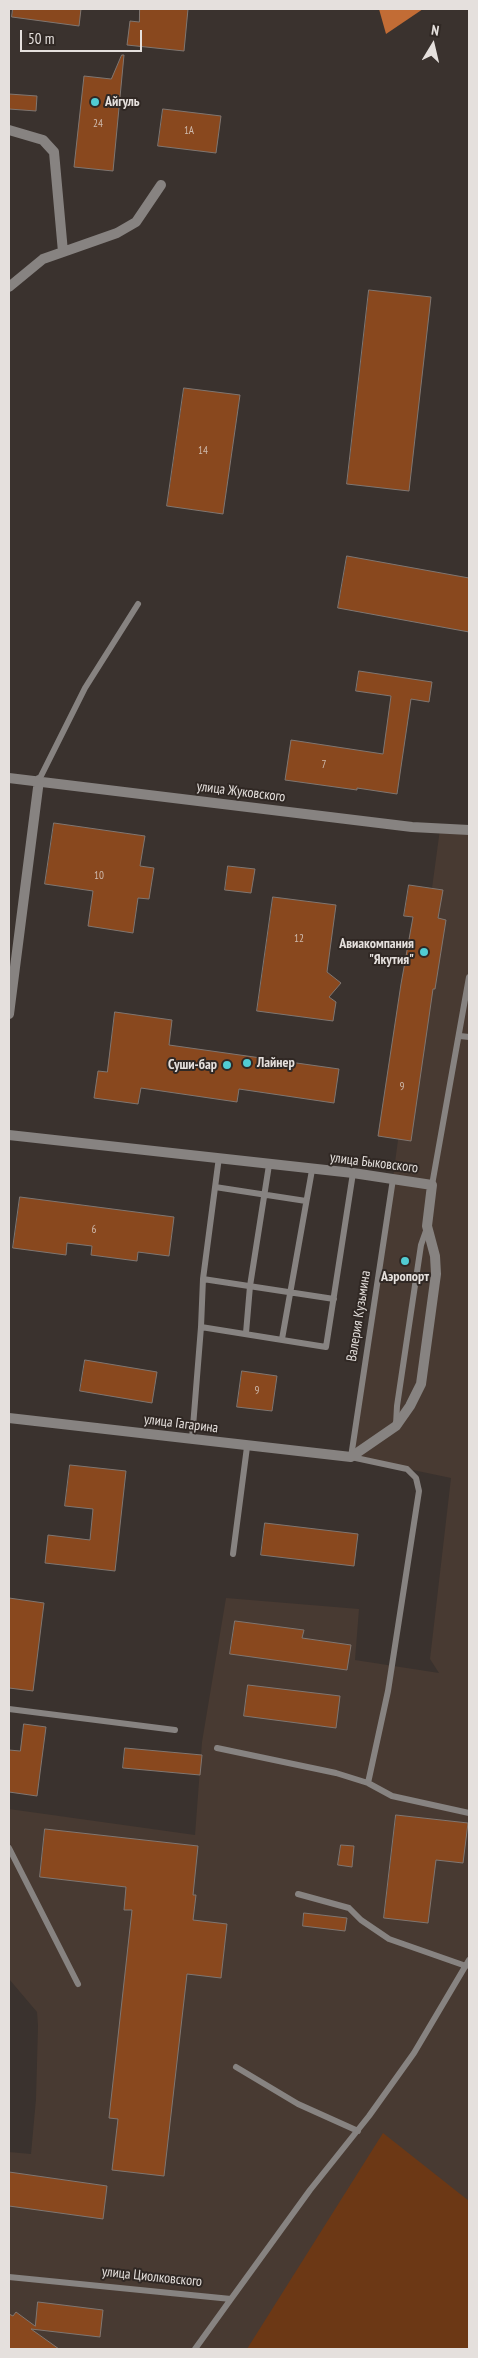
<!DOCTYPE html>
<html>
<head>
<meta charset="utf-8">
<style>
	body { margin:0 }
	#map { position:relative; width:478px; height:2358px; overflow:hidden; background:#3a322e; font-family:"PT Sans Narrow",sans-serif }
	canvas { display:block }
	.frame { position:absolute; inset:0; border:10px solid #e5e0dd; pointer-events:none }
	.north { position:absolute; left:408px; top:20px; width:50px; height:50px; -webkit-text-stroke:4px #302824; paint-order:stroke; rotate:9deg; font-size:14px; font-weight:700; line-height:20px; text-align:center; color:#e5e0dd }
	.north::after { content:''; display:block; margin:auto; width:18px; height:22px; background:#e5e0dd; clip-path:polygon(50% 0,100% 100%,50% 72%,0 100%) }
	.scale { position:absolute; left:20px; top:30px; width:122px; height:22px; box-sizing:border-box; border:2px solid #e5e0dd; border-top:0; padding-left:6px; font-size:15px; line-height:18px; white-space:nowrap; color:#e5e0dd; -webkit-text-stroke:4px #302824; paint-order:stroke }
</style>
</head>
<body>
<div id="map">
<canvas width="478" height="2358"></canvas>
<div class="frame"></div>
<div class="north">N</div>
<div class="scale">50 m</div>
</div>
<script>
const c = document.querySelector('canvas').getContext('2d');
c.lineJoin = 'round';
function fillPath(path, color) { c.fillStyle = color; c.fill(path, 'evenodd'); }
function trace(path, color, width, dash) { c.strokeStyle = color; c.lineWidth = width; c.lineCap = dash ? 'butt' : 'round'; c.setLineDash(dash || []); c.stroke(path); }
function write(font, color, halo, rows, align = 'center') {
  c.font = font + ' "PT Sans Narrow",sans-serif'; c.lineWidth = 4; c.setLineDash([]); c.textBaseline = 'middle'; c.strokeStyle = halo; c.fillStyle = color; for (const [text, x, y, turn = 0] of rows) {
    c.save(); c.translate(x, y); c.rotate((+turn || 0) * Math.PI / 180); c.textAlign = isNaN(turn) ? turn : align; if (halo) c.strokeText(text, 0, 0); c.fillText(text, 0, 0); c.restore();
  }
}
fillPath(new Path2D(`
	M 440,829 L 469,834 L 469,2349 L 9,2349 L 9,2152 L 31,2154 L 36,2099 L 38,2026 L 37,2012 L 9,1979 L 9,1809 L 195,1835 L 202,1742 L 226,1598 L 359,1609 L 355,1660 L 439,1673 L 430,1659 L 451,1478 L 351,1457 L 391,1192 Z`), '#483a32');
fillPath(new Path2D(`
	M 383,2133 L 469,2201 L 469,2349 L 247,2349 Z`), '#6c3815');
fillPath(new Path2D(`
	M 379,9 L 423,9 L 386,34 Z`), '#c26c35');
const building = new Path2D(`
	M 13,9 L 81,9 L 79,26 L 12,17 Z
	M 140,9 L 188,9 L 184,51 L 127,45 L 130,21 L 139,22 Z
	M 122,55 L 124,55 L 113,171 L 74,167 L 84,76 L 111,79 Z
	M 9,94 L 37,96 L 36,111 L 9,109 Z
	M 163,109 L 221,116 L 216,153 L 158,146 Z
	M 369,290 L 431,297 L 409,491 L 347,484 Z
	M 184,388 L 240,395 L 223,514 L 167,506 Z
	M 347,556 L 469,578 L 469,632 L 338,608 Z
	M 359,671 L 432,682 L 429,702 L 411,699 L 397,794 L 357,788 L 357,790 L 285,780 L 291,740 L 383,754 L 391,696 L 356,691 Z
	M 54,823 L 145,836 L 140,866 L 154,868 L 149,899 L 138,898 L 133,933 L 88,926 L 93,891 L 45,884 Z
	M 228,866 L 255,869 L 251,893 L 225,890 Z
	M 409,885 L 443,890 L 438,918 L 446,920 L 435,989 L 433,989 L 411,1141 L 378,1136 L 401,984 L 413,917 L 404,916 Z
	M 273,897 L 336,905 L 327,972 L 341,983 L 329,997 L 336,1002 L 333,1021 L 257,1011 Z
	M 115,1012 L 172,1020 L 169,1045 L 339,1069 L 334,1103 L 239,1089 L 237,1102 L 141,1088 L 138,1104 L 94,1098 L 98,1071 L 107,1072 Z
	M 20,1197 L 174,1217 L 169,1256 L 138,1252 L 137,1261 L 91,1255 L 92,1246 L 67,1243 L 66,1255 L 13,1248 Z
	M 85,1360 L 157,1372 L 152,1403 L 80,1391 Z
	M 242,1371 L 277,1376 L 272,1411 L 237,1407 Z
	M 70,1465 L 126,1471 L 115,1571 L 45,1563 L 48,1535 L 90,1540 L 93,1509 L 65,1506 Z
	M 265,1523 L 358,1534 L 354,1566 L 261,1555 Z
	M 9,1598 L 44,1603 L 33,1691 L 9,1688 Z
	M 235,1621 L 304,1630 L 302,1638 L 351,1645 L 347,1670 L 230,1654 Z
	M 248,1685 L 340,1696 L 336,1728 L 244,1716 Z
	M 24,1724 L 46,1727 L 37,1796 L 9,1792 L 9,1750 L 20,1751 Z
	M 125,1748 L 202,1755 L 200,1775 L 123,1768 Z
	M 396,1815 L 468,1823 L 463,1863 L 436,1860 L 428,1923 L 384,1918 Z
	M 45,1829 L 198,1846 L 193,1895 L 196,1895 L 193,1920 L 227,1924 L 221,1978 L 187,1974 L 164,2176 L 112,2170 L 118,2119 L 109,2118 L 132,1910 L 124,1910 L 126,1887 L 40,1877 Z
	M 341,1845 L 354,1846 L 352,1867 L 338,1865 Z
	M 304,1913 L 347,1918 L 345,1931 L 303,1926 Z
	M 9,2172 L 107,2186 L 103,2219 L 9,2206 Z
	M 38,2302 L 103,2310 L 100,2337 L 31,2329 L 59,2349 L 9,2349 L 9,2314 L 13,2316 L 16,2312 L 35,2326 Z`);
fillPath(building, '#89481e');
trace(building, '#7f7671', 1);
trace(new Path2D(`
	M 39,780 L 85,688 L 138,604
	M 460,1036 L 469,1037
	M 432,1185 L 469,977
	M 215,1187 L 306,1201
	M 203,1279 L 334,1299
	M 201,1327 L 326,1347 L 353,1173
	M 246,1333 L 250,1286 L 269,1165
	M 282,1339 L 312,1170
	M 396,1425 L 397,1406 L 421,1245 L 427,1228
	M 192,1439 L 201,1327 L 203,1279 L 219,1157
	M 233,1554 L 247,1447
	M 9,1709 L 175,1730
	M 217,1748 L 336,1773 L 368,1783 L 392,1796 L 469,1813
	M 368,1783 L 388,1691 L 419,1491 L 416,1478 L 407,1469 L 351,1457 L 393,1179
	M 9,1848 L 78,1984
	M 298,1894 L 349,1908 L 361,1920 L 389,1939 L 466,1966
	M 236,2067 L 298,2104 L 358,2131
	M 9,2277 L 231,2299 L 195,2349
	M 231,2299 L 310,2190 L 369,2116 L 414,2053 L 469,1960`), '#878381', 6);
trace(new Path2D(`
	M 9,130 L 43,140 L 54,152 L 63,252 L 43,259 L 9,287
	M 63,252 L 117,233 L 136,222 L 161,185
	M 9,778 L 412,827 L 469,830
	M 9,1014 L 39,780
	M 9,1135 L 353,1173 L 432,1185 L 427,1226 L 435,1256 L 436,1274 L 421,1384 L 410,1406 L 396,1426 L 351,1457 L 9,1418`), '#878381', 10);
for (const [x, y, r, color] of [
	[95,102,5,"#51ccd3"],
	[424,952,5,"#51ccd3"],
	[247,1063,5,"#51ccd3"],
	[227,1065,5,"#51ccd3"],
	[405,1261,5,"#51ccd3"]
]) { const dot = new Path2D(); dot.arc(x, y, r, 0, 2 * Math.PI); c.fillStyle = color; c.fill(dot); trace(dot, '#302824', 2); }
write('11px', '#cebaad', null, [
	["24",98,124],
	["1А",189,131],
	["14",203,451],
	["7",324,765],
	["10",99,876],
	["12",299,939],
	["9",402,1087],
	["6",94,1230],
	["9",257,1391]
]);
write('bold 14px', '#e5e0dd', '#302824', [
	["Айгуль",105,102],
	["Авиакомпания",414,944,"right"],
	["\"Якутия\"",414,960,"right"],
	["Лайнер",257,1063],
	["Суши-бар",217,1065,"right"],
	["Аэропорт",405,1277,"center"]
], 'left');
write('14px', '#e5e0dd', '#302824', [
	["улица Жуковского",241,792,7],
	["улица Быковского",374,1163,7],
	["Валерия Кузьмина",359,1316,-81],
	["улица Гагарина",181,1424,7],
	["улица Циолковского",152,2277,6]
]);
</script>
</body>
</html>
